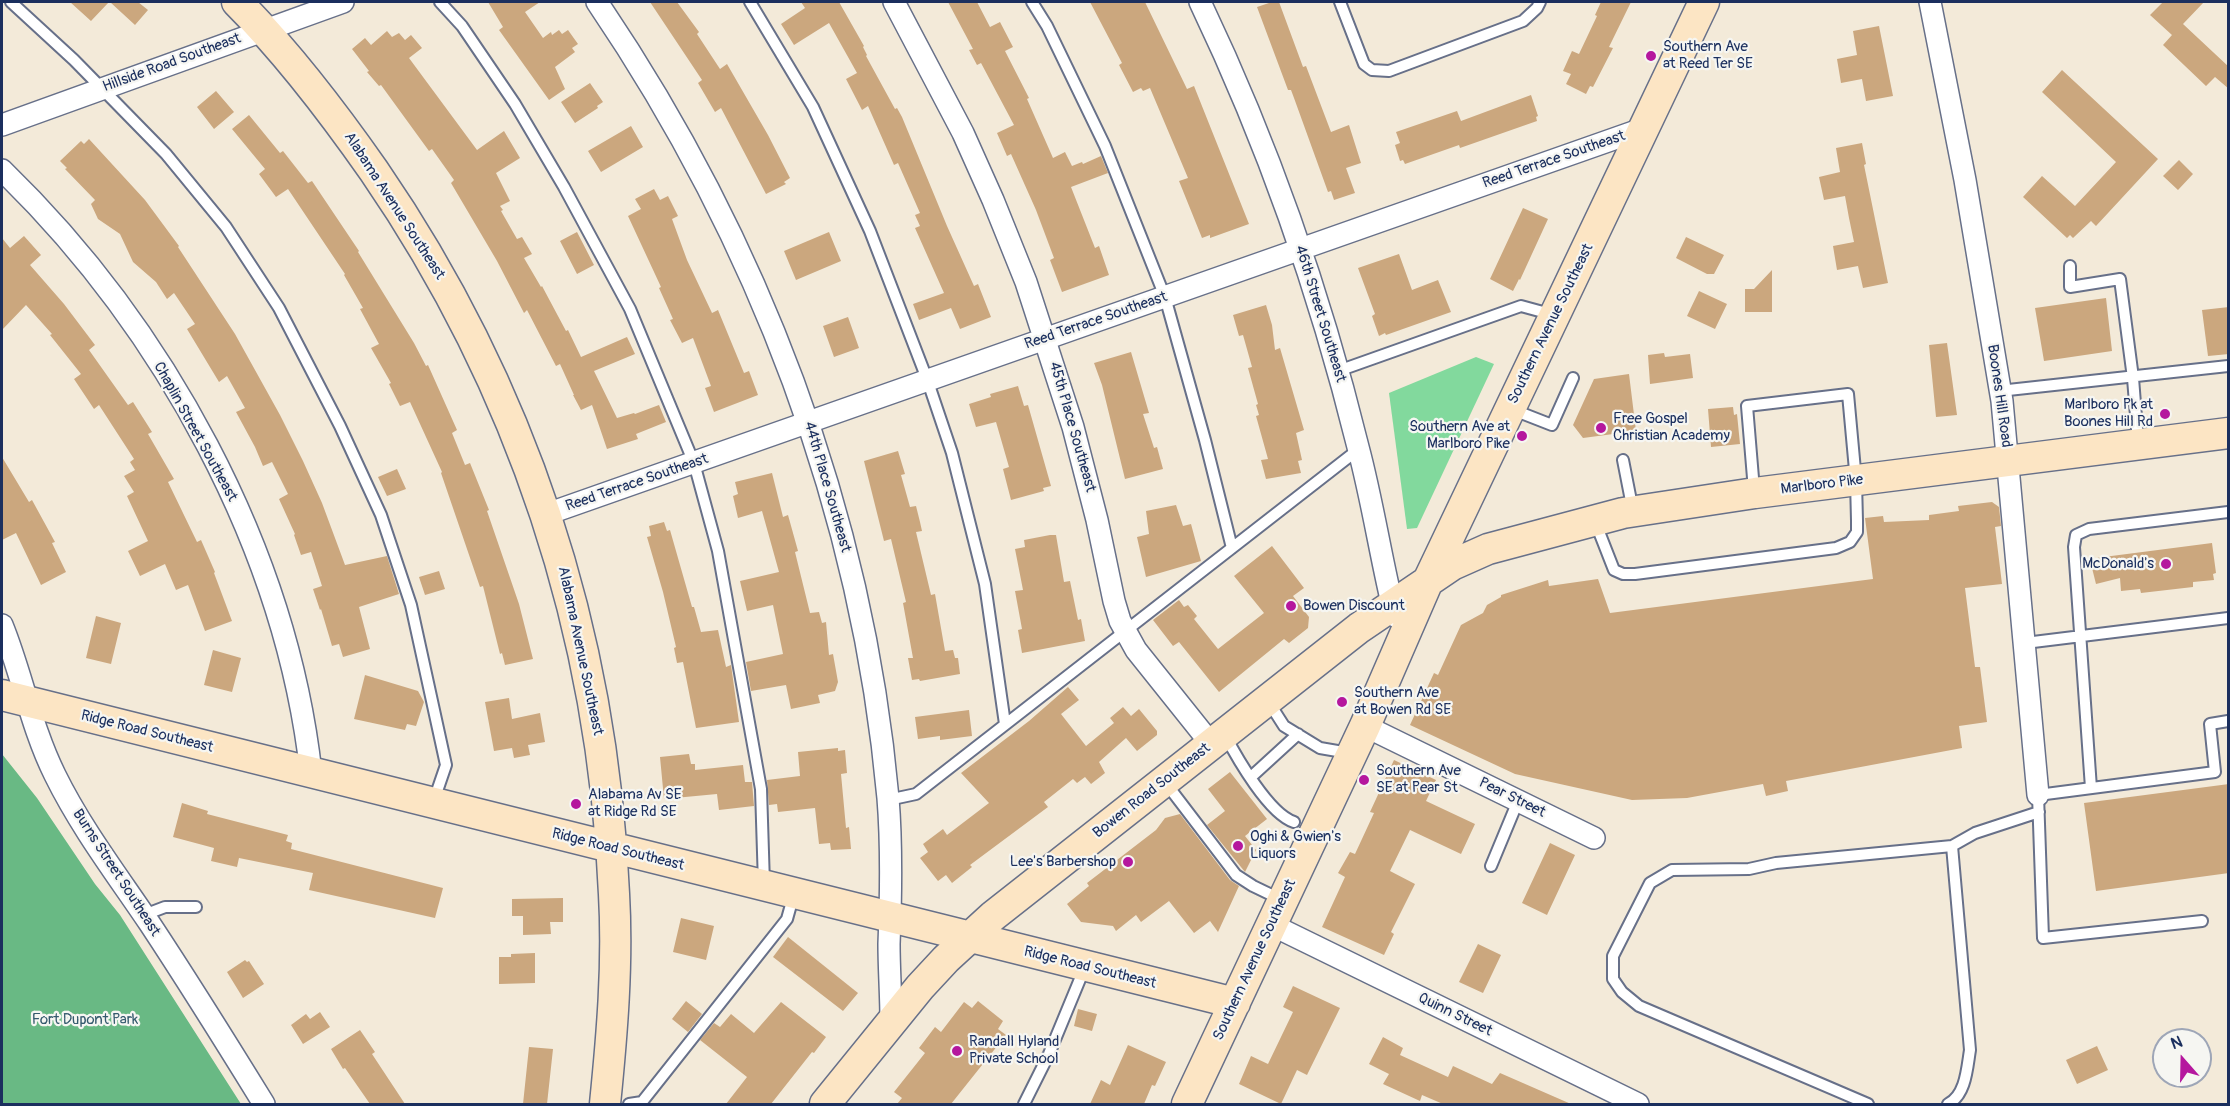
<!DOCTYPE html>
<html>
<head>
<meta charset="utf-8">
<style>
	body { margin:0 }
	#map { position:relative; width:2230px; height:1106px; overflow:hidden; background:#f3ead9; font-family:Pangolin,sans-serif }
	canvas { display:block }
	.frame { position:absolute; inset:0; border:3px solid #1b2f5e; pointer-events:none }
	.north { position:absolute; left:2152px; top:1028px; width:60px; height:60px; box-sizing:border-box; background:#f6f6f2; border:2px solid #9ea6b7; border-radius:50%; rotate:340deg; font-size:16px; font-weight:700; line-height:24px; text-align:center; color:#1b2f5e }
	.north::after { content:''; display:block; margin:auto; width:21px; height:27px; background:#b5179e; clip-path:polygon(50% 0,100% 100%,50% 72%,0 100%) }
</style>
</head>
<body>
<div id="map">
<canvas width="2230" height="1106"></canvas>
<div class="frame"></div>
<div class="north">N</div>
</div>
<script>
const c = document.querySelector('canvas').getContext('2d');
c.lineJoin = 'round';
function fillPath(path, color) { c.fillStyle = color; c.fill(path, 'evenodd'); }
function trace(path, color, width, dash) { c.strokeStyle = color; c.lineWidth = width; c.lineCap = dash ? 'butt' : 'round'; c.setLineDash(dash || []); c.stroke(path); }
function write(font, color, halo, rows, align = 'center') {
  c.font = font + ' Pangolin,sans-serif'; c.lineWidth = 4.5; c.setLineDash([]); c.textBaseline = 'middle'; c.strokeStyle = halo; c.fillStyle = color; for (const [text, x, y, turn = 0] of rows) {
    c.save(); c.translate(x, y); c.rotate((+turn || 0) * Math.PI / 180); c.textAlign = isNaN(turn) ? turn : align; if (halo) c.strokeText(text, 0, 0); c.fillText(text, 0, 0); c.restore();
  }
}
fillPath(new Path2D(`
	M 1476,357 L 1494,364 L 1417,528 L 1407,529 L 1389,393 Z`), '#82d99d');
fillPath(new Path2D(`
	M 2,754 L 37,798 L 95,884 L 120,915 L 241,1104 L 2,1104 Z`), '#69b984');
fillPath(new Path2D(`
	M 70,2 L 109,2 L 91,21 Z
	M 110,2 L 138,2 L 148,10 L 135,25 Z
	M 488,2 L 540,2 L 525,12 L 543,38 L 551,32 L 552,35 L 559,30 L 562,34 L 568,30 L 578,44 L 572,48 L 575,52 L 555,67 L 565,89 L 549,100 L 499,30 L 503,27 Z
	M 650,2 L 677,2 L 699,32 L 697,34 L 720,69 L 727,64 L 768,135 L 790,178 L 784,182 L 786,184 L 766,194 L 721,108 L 715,112 L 698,83 L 702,80 Z
	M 801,2 L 839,2 L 864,46 L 863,47 L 867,55 L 866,56 L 895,109 L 897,108 L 902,117 L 947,226 L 974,286 L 978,284 L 991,317 L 960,329 L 951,308 L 919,320 L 913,304 L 944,293 L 915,228 L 920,226 L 915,215 L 920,213 L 898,163 L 894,165 L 868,106 L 862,110 L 846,79 L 857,73 L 829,23 L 794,45 L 781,24 L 805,8 Z
	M 948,2 L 977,2 L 990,27 L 1000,22 L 1013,47 L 1005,51 L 1029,98 L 1027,99 L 1053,158 L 1065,152 L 1072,166 L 1082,162 L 1083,164 L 1101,156 L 1108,173 L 1071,187 L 1095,248 L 1099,246 L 1109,275 L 1062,292 L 1050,260 L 1054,258 L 1036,210 L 1011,154 L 1007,156 L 997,133 L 1014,125 L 981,63 L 977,65 L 969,50 L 973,49 Z
	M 1090,2 L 1145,2 L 1187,89 L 1194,86 L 1249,224 L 1210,238 L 1210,235 L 1202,238 L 1179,181 L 1188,178 L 1150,88 L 1143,91 L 1141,88 L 1133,92 L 1119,65 L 1122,63 Z
	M 1272,2 L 1279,2 L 1303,67 L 1306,66 L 1331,132 L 1349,125 L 1361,163 L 1346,168 L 1355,193 L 1334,200 L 1331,191 L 1328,192 L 1294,98 L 1291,90 L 1288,90 L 1257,7 Z
	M 1601,2 L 1631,2 L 1609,47 L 1613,48 L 1593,87 L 1590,86 L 1586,94 L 1566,84 L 1571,74 L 1563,71 L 1572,51 L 1579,54 L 1597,16 L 1595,15 Z
	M 2163,2 L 2204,2 L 2183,24 L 2229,67 L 2229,89 L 2215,77 L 2206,86 L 2163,45 L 2172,35 L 2150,15 Z
	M 1879,26 L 1893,96 L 1866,101 L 1862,79 L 1841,83 L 1837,59 L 1857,55 L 1853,31 Z
	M 387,31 L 392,37 L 399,33 L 405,40 L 411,35 L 422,48 L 409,58 L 477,150 L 504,131 L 520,158 L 496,173 L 510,201 L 500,206 L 503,210 L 501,211 L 517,239 L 522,237 L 532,254 L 524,258 L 541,287 L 542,286 L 566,331 L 568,330 L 581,357 L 627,337 L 635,354 L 594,371 L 617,418 L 634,413 L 635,414 L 659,405 L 666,422 L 636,434 L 638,439 L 607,449 L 592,405 L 581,410 L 573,395 L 574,395 L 560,364 L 556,366 L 527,310 L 524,313 L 497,261 L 451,183 L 454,180 L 432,149 L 429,151 L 381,85 L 379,86 L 367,72 L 369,71 L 352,49 L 365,38 L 371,45 Z
	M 2062,70 L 2158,159 L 2096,226 L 2091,221 L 2073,238 L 2070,235 L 2067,238 L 2023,197 L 2042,176 L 2075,206 L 2116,162 L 2042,92 Z
	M 590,83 L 603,102 L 597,106 L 598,108 L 575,123 L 561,102 Z
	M 216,91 L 234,112 L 214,129 L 197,107 Z
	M 1531,95 L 1538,116 L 1536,117 L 1537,121 L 1460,148 L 1459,145 L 1405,164 L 1403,160 L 1400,161 L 1395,145 L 1400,143 L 1396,132 L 1457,111 L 1461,121 Z
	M 249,115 L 280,153 L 283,151 L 308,183 L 312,181 L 359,251 L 358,252 L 414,343 L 426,366 L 428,365 L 457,430 L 452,433 L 465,465 L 470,463 L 489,510 L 487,511 L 519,604 L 533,659 L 505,665 L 502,653 L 500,654 L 483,586 L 480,587 L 441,473 L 442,472 L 410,402 L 400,406 L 389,384 L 391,383 L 371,348 L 379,344 L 360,309 L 363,308 L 344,275 L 345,274 L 288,189 L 276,197 L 259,174 L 265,169 L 232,129 Z
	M 631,126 L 643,147 L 601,172 L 588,151 Z
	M 89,139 L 145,200 L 179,246 L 178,247 L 235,334 L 280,415 L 303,461 L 322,503 L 345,565 L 387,556 L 399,594 L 359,607 L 370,649 L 343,657 L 339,644 L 332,646 L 321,609 L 320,610 L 313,589 L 322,586 L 311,552 L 301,555 L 294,535 L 295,534 L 279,499 L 288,494 L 272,462 L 263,466 L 255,447 L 236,412 L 245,408 L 227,376 L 219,382 L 187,329 L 195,324 L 174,293 L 167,299 L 156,282 L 133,262 L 120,234 L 98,219 L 91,204 L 95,200 L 65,169 L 67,168 L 60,161 L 81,141 L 84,144 Z
	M 1862,143 L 1866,164 L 1864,165 L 1888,283 L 1863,288 L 1858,266 L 1837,270 L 1833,246 L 1854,242 L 1849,218 L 1845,196 L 1824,200 L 1819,177 L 1840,172 L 1836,148 Z
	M 2179,160 L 2193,174 L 2178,190 L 2163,176 Z
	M 654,189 L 660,200 L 668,196 L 678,216 L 672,219 L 687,260 L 712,313 L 718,310 L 744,373 L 749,371 L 758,395 L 714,412 L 705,388 L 711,386 L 693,338 L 682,343 L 670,320 L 673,319 L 659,288 L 661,287 L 628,216 L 641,209 L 635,199 Z
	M 1523,208 L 1548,219 L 1520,280 L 1519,279 L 1513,291 L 1490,279 Z
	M 577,232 L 594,265 L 577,274 L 560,241 Z
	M 829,232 L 841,261 L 796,280 L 784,251 Z
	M 24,236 L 41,255 L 30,265 L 64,304 L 95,345 L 89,350 L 128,405 L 133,402 L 152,432 L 148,434 L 174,479 L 168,482 L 197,542 L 201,540 L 215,572 L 214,573 L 232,621 L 205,631 L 188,585 L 176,590 L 165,564 L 140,576 L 128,551 L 148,541 L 127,496 L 134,492 L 124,476 L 135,470 L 130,462 L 134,459 L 99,405 L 94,409 L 74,379 L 81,374 L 50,335 L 52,334 L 26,305 L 2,330 L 2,238 L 10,248 Z
	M 1686,237 L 1724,255 L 1714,274 L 1707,274 L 1676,258 Z
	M 1399,254 L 1412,290 L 1438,280 L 1451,312 L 1386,335 L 1385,333 L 1379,336 L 1372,316 L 1375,314 L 1358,268 Z
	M 1772,270 L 1772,312 L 1745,312 L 1745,289 L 1754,289 Z
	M 1699,291 L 1727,304 L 1715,329 L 1687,316 Z
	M 2106,298 L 2112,351 L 2044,361 L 2035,308 Z
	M 1266,305 L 1272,325 L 1275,350 L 1280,348 L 1304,430 L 1296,433 L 1302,460 L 1298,461 L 1301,473 L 1266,479 L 1261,460 L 1268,459 L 1256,416 L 1259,415 L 1256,405 L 1258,404 L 1248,368 L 1252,367 L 1243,335 L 1239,336 L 1233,315 Z
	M 2229,307 L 2229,354 L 2208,356 L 2202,310 Z
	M 848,317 L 859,348 L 834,357 L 823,326 Z
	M 1947,343 L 1957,415 L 1936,417 L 1929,345 Z
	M 1131,352 L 1149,413 L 1143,414 L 1154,448 L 1157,447 L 1163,469 L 1125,479 L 1102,385 L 1094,363 Z
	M 1664,353 L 1665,357 L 1690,354 L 1693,378 L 1650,384 L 1648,355 Z
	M 1629,374 L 1636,431 L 1583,438 L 1573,425 L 1594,379 Z
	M 1018,386 L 1024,406 L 1028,405 L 1051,486 L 1043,488 L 1044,491 L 1011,500 L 1003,469 L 1009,467 L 996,422 L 976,427 L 969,404 L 991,397 L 990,394 Z
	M 1733,407 L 1734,415 L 1737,414 L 1740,444 L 1711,447 L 1708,409 Z
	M 898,451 L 905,474 L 901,475 L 910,507 L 916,506 L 920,522 L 922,531 L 916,532 L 931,595 L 935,594 L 945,651 L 953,650 L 955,658 L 958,658 L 960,674 L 920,681 L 919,679 L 912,680 L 908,658 L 913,658 L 903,603 L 906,602 L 891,539 L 884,541 L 864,461 Z
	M 2,457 L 29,502 L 32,500 L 55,542 L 52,543 L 66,572 L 41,585 L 16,533 L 2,540 Z
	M 397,469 L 406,489 L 387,496 L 378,477 Z
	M 772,473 L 783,517 L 788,515 L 798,551 L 795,552 L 810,613 L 819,612 L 822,623 L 826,622 L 829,655 L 833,654 L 838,682 L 835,691 L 818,695 L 820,703 L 791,709 L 786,685 L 751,691 L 746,662 L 783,654 L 773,605 L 747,611 L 740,581 L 779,572 L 762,511 L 738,518 L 733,496 L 738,494 L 735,482 Z
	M 1992,502 L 1999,507 L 2001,526 L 1995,527 L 2002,584 L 1965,588 L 1975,667 L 1980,667 L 1987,722 L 1959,726 L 1962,748 L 1786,781 L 1788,791 L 1766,796 L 1763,784 L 1687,798 L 1632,800 L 1515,774 L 1410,725 L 1434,673 L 1438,675 L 1461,625 L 1483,613 L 1487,605 L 1501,597 L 1501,595 L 1548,580 L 1549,586 L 1598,579 L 1610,613 L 1873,579 L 1865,518 L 1883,516 L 1884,522 L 1929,520 L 1929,515 L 1959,511 L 1958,506 Z
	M 1176,505 L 1183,526 L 1191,524 L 1201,561 L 1146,577 L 1137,537 L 1149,534 L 1146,511 Z
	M 664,522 L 667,531 L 670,530 L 692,607 L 694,607 L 701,632 L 718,630 L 726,667 L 731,665 L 739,722 L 696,728 L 683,662 L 677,663 L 674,648 L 676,647 L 663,592 L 647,537 L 651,536 L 649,526 Z
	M 1050,535 L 1056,535 L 1064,582 L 1070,581 L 1078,620 L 1081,619 L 1085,641 L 1022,653 L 1018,630 L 1022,629 L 1015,591 L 1023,590 L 1015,549 L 1025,547 L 1024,540 Z
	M 2212,543 L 2216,573 L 2213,574 L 2214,580 L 2193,582 L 2193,587 L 2141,593 L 2140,589 L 2121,591 L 2120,578 L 2096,584 L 2092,568 L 2096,558 Z
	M 1272,546 L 1304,588 L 1293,596 L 1309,617 L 1308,628 L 1289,643 L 1284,639 L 1219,692 L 1179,642 L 1173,646 L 1153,620 L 1179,600 L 1184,607 L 1188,605 L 1197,616 L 1194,619 L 1218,649 L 1264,613 L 1234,576 Z
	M 439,571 L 445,589 L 425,595 L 419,577 Z
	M 96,616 L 121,623 L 111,664 L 86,658 Z
	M 213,650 L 241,658 L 232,692 L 204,685 Z
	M 365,675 L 418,691 L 424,702 L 416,726 L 407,724 L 405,730 L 354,719 Z
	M 1068,687 L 1079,700 L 1061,714 L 1086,746 L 1114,723 L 1110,718 L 1123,707 L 1131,716 L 1139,709 L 1157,731 L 1157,735 L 1137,751 L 1126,738 L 1099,762 L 1105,773 L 1091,784 L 1085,777 L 1077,783 L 1073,779 L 1044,802 L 1048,807 L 970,865 L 972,867 L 952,883 L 946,875 L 938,881 L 920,858 L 928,852 L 923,844 L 943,829 L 947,835 L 989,803 L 961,773 L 1029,721 Z
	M 509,698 L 512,719 L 540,713 L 545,742 L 528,745 L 530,755 L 514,758 L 512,748 L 494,751 L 485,702 Z
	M 969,710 L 972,736 L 940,740 L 940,736 L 918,739 L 915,717 Z
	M 838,748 L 838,751 L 845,750 L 847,773 L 841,774 L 846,828 L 849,827 L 851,849 L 831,850 L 830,843 L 819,844 L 815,808 L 778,812 L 777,804 L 769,805 L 767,780 L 800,776 L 798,752 Z
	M 689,754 L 691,764 L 695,764 L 695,770 L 743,765 L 745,782 L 752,782 L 754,806 L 719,810 L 717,794 L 664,799 L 660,757 Z
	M 1394,760 L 1436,780 L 1426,801 L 1475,824 L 1461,854 L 1410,830 L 1390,871 L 1415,884 L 1391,932 L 1394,934 L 1384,955 L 1322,927 L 1345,877 L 1338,873 L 1350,852 L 1355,854 L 1374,813 L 1370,812 Z
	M 1230,772 L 1267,819 L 1245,836 L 1256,850 L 1245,872 L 1207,825 L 1225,811 L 1208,789 Z
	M 2229,784 L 2229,873 L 2096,891 L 2084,803 Z
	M 182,803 L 208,811 L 207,814 L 288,835 L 286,841 L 292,843 L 291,849 L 443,888 L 435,918 L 309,890 L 313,873 L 239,858 L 237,867 L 211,861 L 214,848 L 173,837 Z
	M 1180,814 L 1230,880 L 1239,886 L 1218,932 L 1210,921 L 1194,933 L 1169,901 L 1141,922 L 1136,915 L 1116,931 L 1113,926 L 1081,922 L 1067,904 L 1089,886 L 1087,883 L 1156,830 L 1165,818 Z
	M 1550,843 L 1575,855 L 1547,915 L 1522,903 Z
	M 563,898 L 563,922 L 550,922 L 551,934 L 523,935 L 523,916 L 512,916 L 512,899 Z
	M 681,918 L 714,926 L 706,960 L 673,952 Z
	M 788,937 L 858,993 L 843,1011 L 773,957 Z
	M 1478,944 L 1501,955 L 1483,993 L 1459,982 Z
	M 535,953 L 535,983 L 499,984 L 499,957 L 511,957 L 511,954 Z
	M 245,960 L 247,962 L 249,961 L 264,984 L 243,998 L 227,972 Z
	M 1293,986 L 1340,1008 L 1307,1075 L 1297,1070 L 1281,1104 L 1239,1084 L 1251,1056 L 1268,1064 L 1293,1012 L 1283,1007 Z
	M 686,1001 L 702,1014 L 688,1032 L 672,1019 Z
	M 978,1001 L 1003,1021 L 998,1029 L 1006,1035 L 951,1104 L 897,1104 L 902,1098 L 894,1092 L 925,1053 L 919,1048 L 935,1027 L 941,1032 L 964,1002 L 972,1008 Z
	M 781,1002 L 826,1037 L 814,1053 L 812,1052 L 771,1104 L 726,1104 L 747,1077 L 700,1040 L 714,1023 L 720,1027 L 731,1014 L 754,1033 Z
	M 1078,1009 L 1097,1014 L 1092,1031 L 1074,1026 Z
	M 320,1012 L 330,1027 L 303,1044 L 291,1025 L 306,1014 L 310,1019 Z
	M 360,1030 L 375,1052 L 372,1054 L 405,1104 L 370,1104 L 345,1068 L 343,1069 L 331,1049 Z
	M 1383,1037 L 1403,1048 L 1400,1055 L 1448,1077 L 1453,1066 L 1492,1084 L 1500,1073 L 1571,1104 L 1443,1104 L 1422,1095 L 1420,1101 L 1383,1084 L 1389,1074 L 1369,1064 Z
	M 1128,1045 L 1166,1062 L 1155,1086 L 1152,1085 L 1144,1104 L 1090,1104 L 1101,1080 L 1110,1085 Z
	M 2097,1046 L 2108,1070 L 2077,1084 L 2066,1060 Z
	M 529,1047 L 553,1049 L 547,1104 L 523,1104 Z`), '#cba77e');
const lane = new Path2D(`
	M 11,2 L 74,60 L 166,154 L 226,227 L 279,308 L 340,426 L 381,515 L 411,605 L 446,765 L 434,800
	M 440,2 L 462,26 L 515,104 L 564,187 L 630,309 L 694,463 L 718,551 L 761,789 L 764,884
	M 750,2 L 813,107 L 870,231 L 927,379 L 952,453 L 985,584 L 1005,724
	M 1032,2 L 1047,26 L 1105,146 L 1165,297 L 1205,440 L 1232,548
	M 1340,2 L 1364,64 L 1372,70 L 1389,71 L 1523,21 L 1537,8 L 1540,2
	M 2070,266 L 2070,287 L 2120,279 L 2133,378 L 2138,442
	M 1338,371 L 1521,306 L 1554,315
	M 1999,391 L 2228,366
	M 1511,409 L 1552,425 L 1573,378
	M 1623,460 L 1633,511
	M 1596,524 L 1614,570 L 1623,574 L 1635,574 L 1836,548 L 1850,542 L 1857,532 L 1857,521 L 1856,481 L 1848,394 L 1747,406 L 1754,490
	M 2025,643 L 2228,618
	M 1268,701 L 1284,726 L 1320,748 L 1349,753
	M 1225,735 C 1237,758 1269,814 1294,822
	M 1251,777 L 1298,734
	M 1165,782 L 1236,875 L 1253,886 L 1282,900
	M 2091,788 L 2074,547 L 2076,535 L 2089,529 L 2228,512
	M 888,800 L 916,794 L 1359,449
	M 1491,866 L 1518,801
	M 144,915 L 165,907 L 196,907
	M 2202,921 L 2043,938 L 2038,795 L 2215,772 L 2210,724 L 2228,721
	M 629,1104 L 642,1102 L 787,919 L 794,894
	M 1024,1104 L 1049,1054 L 1085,967
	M 1868,1104 L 1639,1006 L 1622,992 L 1613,979 L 1613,956 L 1650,883 L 1672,870 L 1749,869 L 1776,863 L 1952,846 L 1975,833 L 2039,812
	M 1948,1104 C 1966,1095 1967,1068 1970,1050 L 1952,846`);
const street = new Path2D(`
	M 597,2 C 758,239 862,511 888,798 C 892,847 891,895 889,944 C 889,969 891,995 891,1020
	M 894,2 L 963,133 L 993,200 L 1026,282 L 1073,427 L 1097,520 L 1114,601 L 1120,621 L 1136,650 L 1212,745
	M 1200,2 C 1268,144 1320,293 1358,447 C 1373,503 1381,560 1395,616
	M 1930,2 L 1965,180 L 2002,401 L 2038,795
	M 2,125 L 343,2
	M 2,170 C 163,326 286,548 311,773
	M 547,514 L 1645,128
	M 2,625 C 22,674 31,727 55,775 C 81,828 117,875 150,924 C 189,983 227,1044 264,1104
	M 1365,726 L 1594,838
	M 1272,925 L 1638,1104`);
const secondary = new Path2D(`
	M 237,2 C 288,53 332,111 374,171 C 522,386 603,632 614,894 C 618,964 612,1035 605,1104
	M 2,695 L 1235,1003
	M 825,1104 L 920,987 L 946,959 L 993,916 L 1359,628 L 1452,565 L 1488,549 L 1623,513 L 1755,493 L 2228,433
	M 1187,1104 L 1365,726 L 1428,581 L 1704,2`);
trace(lane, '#677089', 14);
trace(street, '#677089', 24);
trace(secondary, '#677089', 33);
trace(lane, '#fff', 10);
trace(street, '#fff', 21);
trace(secondary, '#fce5c4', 30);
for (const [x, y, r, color] of [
	[1651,56,6,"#b5179e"],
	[2165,414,6,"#b5179e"],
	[1601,428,6,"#b5179e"],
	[1522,436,6,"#b5179e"],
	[2166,564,6,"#b5179e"],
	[1291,606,6,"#b5179e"],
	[1342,702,6,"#b5179e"],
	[1364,780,6,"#b5179e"],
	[576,804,6,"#b5179e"],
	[1238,846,6,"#b5179e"],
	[1128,862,6,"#b5179e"],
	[957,1051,6,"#b5179e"]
]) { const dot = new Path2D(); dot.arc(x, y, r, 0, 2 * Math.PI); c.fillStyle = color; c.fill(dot); trace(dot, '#f6f6f2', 2); }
write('15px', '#1b2f5e', '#f6f6f2', [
	["Southern Ave",1663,47],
	["at Reed Ter SE",1663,64],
	["Marlboro Pk at",2153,405,"right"],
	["Boones Hill Rd",2153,422,"right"],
	["Free Gospel",1613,419],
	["Christian Academy",1613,436],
	["Southern Ave at",1510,427,"right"],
	["Marlboro Pike",1510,444,"right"],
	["McDonald's",2154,564,"right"],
	["Bowen Discount",1303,606],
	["Southern Ave",1354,693],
	["at Bowen Rd SE",1354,710],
	["Southern Ave",1376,771],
	["SE at Pear St",1376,788],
	["Alabama Av SE",588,795],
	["at Ridge Rd SE",588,812],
	["Oghi & Gwien's",1250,837],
	["Liquors",1250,854],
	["Lee's Barbershop",1116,862,"right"],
	["Randall Hyland",969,1042],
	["Private School",969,1059]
], 'left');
write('15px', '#1b2f5e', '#f6f6f2', [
	["Hillside Road Southeast",172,63,-20],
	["Reed Terrace Southeast",1554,160,-19],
	["Alabama Avenue Southeast",394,206,57],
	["46th Street Southeast",1320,314,73],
	["Reed Terrace Southeast",1096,321,-19],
	["Southern Avenue Southeast",1551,324,-64],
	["Boones Hill Road",1999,396,82],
	["45th Place Southeast",1072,427,74],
	["Chaplin Street Southeast",195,432,61],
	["Reed Terrace Southeast",637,483,-19],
	["Marlboro Pike",1822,485,-7],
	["44th Place Southeast",827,487,74],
	["Alabama Avenue Southeast",580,651,78],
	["Ridge Road Southeast",147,732,14],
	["Bowen Road Southeast",1152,791,-38],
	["Pear Street",1512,798,26],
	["Ridge Road Southeast",618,850,14],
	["Burns Street Southeast",116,873,57],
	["Southern Avenue Southeast",1255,960,-65],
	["Ridge Road Southeast",1090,968,14],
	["Quinn Street",1455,1015,26]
]);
write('15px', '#355a6e', '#f6f6f2', [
	["Fort Dupont Park",85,1020]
]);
</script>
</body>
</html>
